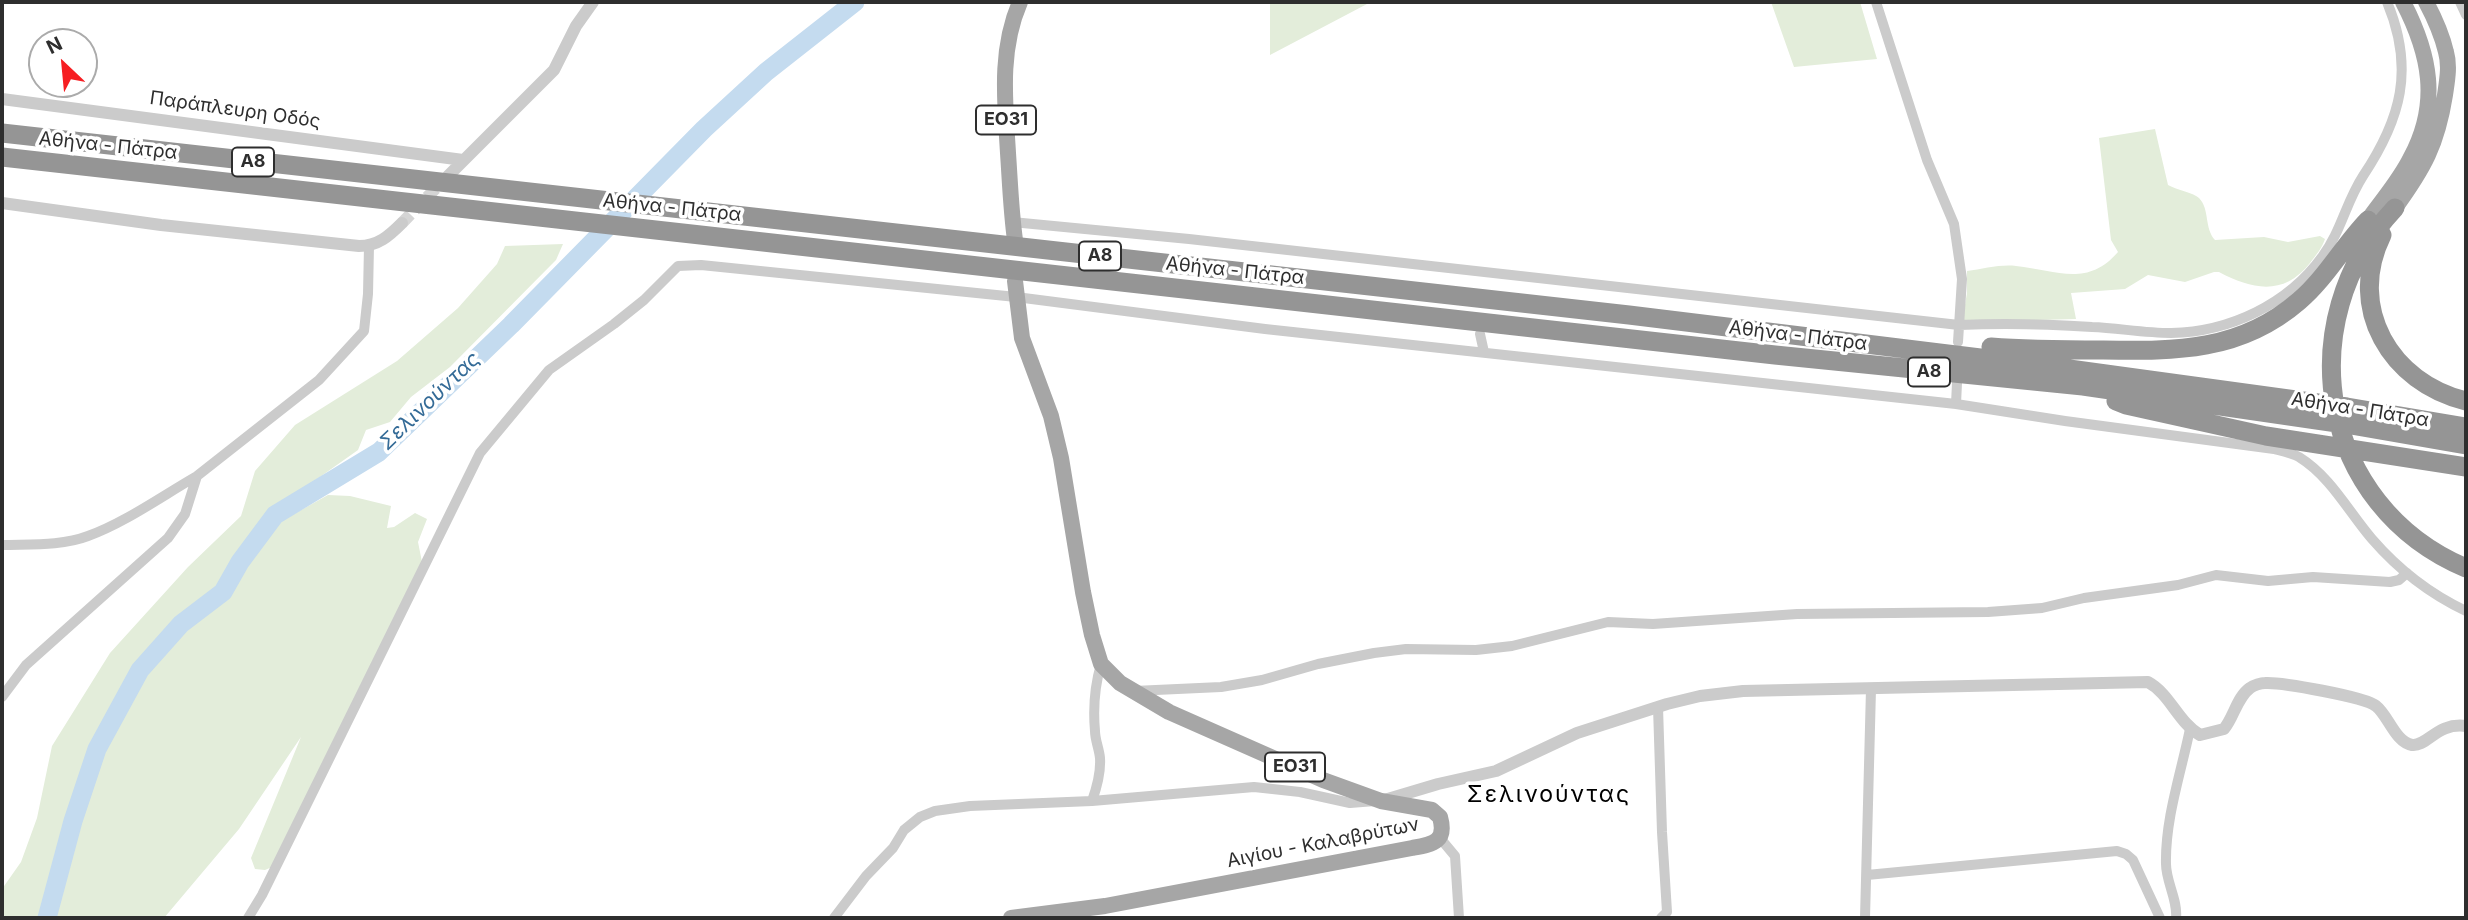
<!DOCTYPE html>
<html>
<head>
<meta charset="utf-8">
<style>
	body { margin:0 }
	#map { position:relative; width:2468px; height:920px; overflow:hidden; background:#fff; font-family:Inter,sans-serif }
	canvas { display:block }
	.frame { position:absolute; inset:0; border:4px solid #2e2e2e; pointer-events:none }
	.north { position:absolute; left:28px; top:28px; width:70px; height:70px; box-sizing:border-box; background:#fff; border:2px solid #ababab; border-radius:50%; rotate:334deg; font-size:19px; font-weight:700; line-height:28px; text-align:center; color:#2e2e2e }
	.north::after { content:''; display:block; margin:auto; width:24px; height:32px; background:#f61e22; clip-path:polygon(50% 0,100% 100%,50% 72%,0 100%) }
</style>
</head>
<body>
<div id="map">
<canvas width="2468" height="920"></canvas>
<div class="frame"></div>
<div class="north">N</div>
</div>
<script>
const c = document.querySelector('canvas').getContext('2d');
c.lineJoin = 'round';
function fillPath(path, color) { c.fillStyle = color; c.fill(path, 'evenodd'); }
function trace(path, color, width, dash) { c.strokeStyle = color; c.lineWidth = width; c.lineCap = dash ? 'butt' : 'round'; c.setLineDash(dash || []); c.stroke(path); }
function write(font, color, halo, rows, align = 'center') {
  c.font = font + ' Inter,sans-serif'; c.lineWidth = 7; c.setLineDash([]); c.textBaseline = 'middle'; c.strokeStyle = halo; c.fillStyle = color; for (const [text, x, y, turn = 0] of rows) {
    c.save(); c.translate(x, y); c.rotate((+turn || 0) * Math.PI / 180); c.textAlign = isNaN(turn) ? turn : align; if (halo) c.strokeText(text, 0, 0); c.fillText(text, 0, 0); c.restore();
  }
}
fillPath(new Path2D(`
	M 1270,2 L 1366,2 L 1367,4 L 1270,55 Z
	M 1771,2 L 1860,2 L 1877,59 L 1794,67 Z
	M 2155,129 L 2168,185 C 2177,190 2194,193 2199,198 C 2210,209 2204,228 2215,240 L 2264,237 L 2288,242 L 2320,236 L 2325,239 C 2322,248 2316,255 2310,263 C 2284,296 2253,290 2219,272 L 2214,272 L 2185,282 L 2148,275 L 2125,289 L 2071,293 L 2076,319 L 1962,322 L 1967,293 L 1967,271 C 1983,269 2001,264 2016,266 C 2056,270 2087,288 2118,252 L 2111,240 L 2099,138 Z
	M 563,244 L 556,260 L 450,367 L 411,397 L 390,422 L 366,430 L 358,450 L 279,506 L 285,519 L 328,495 L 350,496 L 391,506 L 387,528 L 394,527 L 415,513 L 427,519 L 418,542 L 422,562 L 272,867 L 265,870 L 255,869 L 251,858 L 301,737 L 239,829 L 164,918 L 2,918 L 2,889 L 21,862 L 37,818 L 52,746 L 110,653 L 188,567 L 241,516 L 255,471 L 295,425 L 397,361 L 458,308 L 497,264 L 505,246 Z`), '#e3edda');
trace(new Path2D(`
	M 47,918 L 73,821 L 97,749 L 140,670 L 181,624 L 223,592 L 240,562 L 275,515 L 379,452 L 511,325 L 704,129 L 766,72 L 855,2`), '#c4dbef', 19);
trace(new Path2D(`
	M 402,223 L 443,181`), '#d5d5d5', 12, [12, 6]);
trace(new Path2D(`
	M 1876,2 L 1927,160 L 1954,224 L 1962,279 L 1958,342
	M 2460,2 L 2466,15
	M 1012,222 L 1189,239 L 1959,325 C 2003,323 2047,324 2092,327 C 2118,328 2144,333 2171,333 C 2230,332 2288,304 2322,257 C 2341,232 2346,202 2363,176 C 2401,119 2415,69 2387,2
	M 1480,334 L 1484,352
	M 1956,404 L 1957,383
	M 2,545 C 30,544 62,546 88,536 C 126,522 162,496 197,476
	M 1134,691 L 1221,687 L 1262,680 L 1318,664 L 1374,653 L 1406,649 L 1476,650 L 1512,646 L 1608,622 L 1653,624 L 1797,614 L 1988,612 L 2042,608 L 2084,598 L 2178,585 L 2216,575 L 2268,581 L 2313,577 L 2390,582 L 2399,580 L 2407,573
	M 2,697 L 26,665 L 168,538 L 185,514 L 197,476 L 319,380 L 364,331 L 368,294 L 369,246
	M 1658,707 L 1662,832 L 1667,912 L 1661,918
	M 1092,801 C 1097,787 1101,773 1100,758 C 1099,748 1095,740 1095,731 C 1093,709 1095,685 1101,664
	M 1440,838 L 1455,856 L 1459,918
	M 1867,875 L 2117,851 L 2126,854 L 2133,860 L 2160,918
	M 248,918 L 262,895 L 480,453 L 549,370 L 614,324 L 644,300 L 678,266 L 701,265 L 1016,297 L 1265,329 L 1956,404 L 2065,421 L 2274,449 C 2282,451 2292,453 2299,457 C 2331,477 2348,511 2372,539 C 2398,569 2430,594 2466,611
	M 834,918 L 866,876 L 893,848 L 904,830 L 920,817 L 935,811 L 970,806 L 1092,801 L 1254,787 L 1300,792 L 1350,803 L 1375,801
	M 1865,918 L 1871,689
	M 2176,918 C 2178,900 2166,882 2166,864 C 2165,819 2181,773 2190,729`), '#cbcbcb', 10);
trace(new Path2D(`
	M 2,99 L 463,160
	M 448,176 L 554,70 L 576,26 L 593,2
	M 2,203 L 161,225 L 359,246 C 378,246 389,236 402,223
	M 1381,801 L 1438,784 L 1496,771 L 1577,733 L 1667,704 L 1700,696 L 1743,691 L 2148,682 C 2170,694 2178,722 2200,735 L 2224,729 C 2234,717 2237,697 2250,688 C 2254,685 2261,683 2265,683 C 2281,682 2365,697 2376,706 C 2388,715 2395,742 2412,745 C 2427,747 2437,722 2466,726`), '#cbcbcb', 12);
trace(new Path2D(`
	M 2395,208 C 2424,168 2437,145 2445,95 C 2447,81 2450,66 2446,52 C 2442,35 2434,17 2426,2
	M 2368,220 C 2382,200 2400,180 2411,157 C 2440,103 2430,54 2403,2
	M 1015,240 C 1011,211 1010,182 1008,153 C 1005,102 999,50 1020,2
	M 1011,918 L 1105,906 L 1412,848 C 1433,844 1447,842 1440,817 L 1432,810 L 1381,801 L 1323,780 L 1169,712 L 1120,683 L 1101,664 L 1092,635 L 1083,592 L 1061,458 L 1051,416 L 1022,338 L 1015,281`), '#a6a6a6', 16);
trace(new Path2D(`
	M 2,133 L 1629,315 L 2062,368 L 2347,407 L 2466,427
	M 2,157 L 1775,355 L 2083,386 L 2351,425 L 2466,445
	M 2395,208 C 2288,322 2319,506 2466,568
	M 2382,235 C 2346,308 2391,383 2466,401
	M 1991,347 C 2028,350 2065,350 2103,350 C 2176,351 2240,352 2299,301 C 2326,278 2343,246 2368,220
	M 2116,401 L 2126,405 L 2266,436 L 2466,467`), '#959595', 19);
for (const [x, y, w] of [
	[1006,120,60],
	[253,162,42],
	[1100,256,42],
	[1929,372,42],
	[1295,767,60]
]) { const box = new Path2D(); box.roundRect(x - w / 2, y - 14.5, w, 29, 5); c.fillStyle = '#fff'; c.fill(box); trace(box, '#2e2e2e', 2); }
write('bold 18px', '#2e2e2e', null, [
	["ΕΟ31",1006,120],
	["Α8",253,162],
	["Α8",1100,256],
	["Α8",1929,372],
	["ΕΟ31",1295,767]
]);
write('19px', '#2e2e2e', '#fff', [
	["Παράπλευρη Οδός",235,110,8],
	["Αθήνα - Πάτρα",108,146,6],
	["Αθήνα - Πάτρα",672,208,6],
	["Αθήνα - Πάτρα",1235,271,6],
	["Αθήνα - Πάτρα",1798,336,7],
	["Αθήνα - Πάτρα",2360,410,9],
	["Αιγίου - Καλαβρύτων",1323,843,-11]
]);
write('italic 21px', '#346b97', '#fff', [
	["Σελινούντας",430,401,-44]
]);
c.letterSpacing = '2px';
write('23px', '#000', '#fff', [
	["Σελινούντας",1549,795]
]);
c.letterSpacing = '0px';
</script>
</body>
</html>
